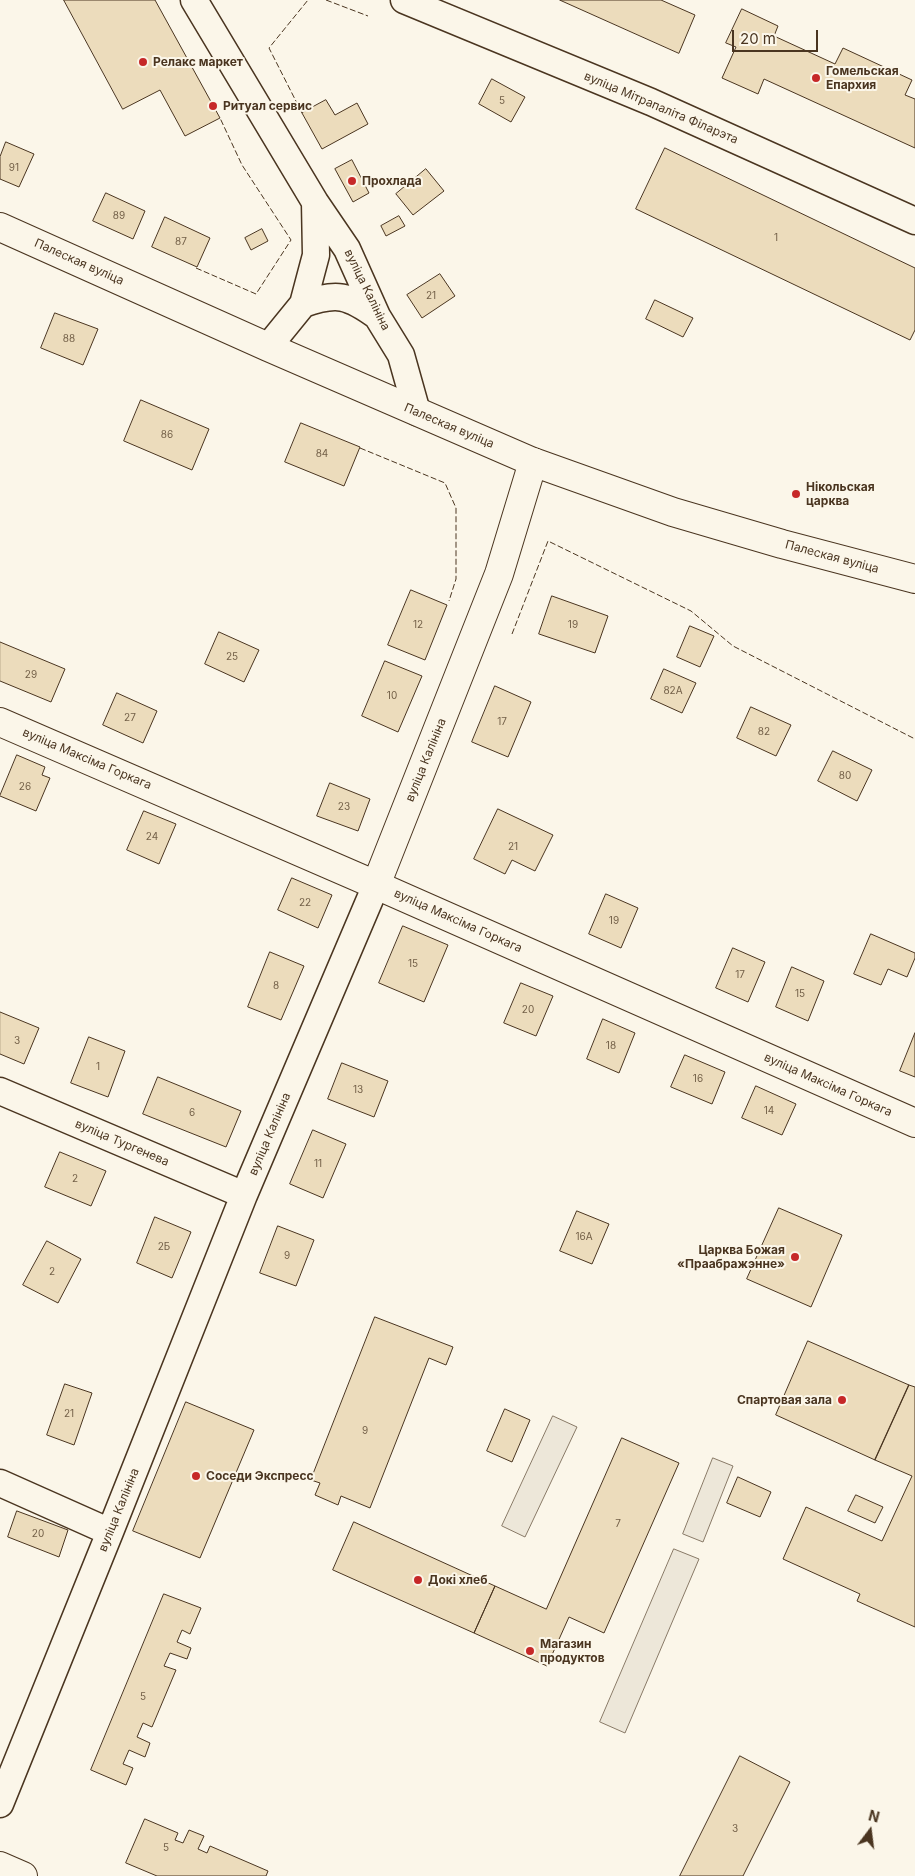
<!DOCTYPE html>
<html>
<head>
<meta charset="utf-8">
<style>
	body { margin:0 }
	#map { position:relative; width:915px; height:1876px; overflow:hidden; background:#fbf6e9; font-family:Inter,sans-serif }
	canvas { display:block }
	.north { position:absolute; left:845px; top:1806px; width:50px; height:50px; -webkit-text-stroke:4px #fbf6e9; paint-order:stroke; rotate:15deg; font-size:14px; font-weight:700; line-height:20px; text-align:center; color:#4a3520 }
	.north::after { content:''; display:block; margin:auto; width:18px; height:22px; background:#4a3520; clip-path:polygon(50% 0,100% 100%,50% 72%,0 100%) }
	.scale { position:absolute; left:732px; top:30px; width:86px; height:22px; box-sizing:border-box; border:2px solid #4a3520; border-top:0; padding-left:6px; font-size:15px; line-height:18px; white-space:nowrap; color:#4a3520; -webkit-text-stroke:4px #fbf6e9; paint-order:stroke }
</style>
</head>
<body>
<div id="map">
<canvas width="915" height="1876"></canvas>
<div class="north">N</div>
<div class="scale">20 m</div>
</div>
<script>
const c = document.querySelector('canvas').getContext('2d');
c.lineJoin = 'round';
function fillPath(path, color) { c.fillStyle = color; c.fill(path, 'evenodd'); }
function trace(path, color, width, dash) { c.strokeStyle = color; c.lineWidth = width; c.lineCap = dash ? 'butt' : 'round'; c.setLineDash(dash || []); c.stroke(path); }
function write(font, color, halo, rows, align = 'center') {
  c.font = font + ' Inter,sans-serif'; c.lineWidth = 4; c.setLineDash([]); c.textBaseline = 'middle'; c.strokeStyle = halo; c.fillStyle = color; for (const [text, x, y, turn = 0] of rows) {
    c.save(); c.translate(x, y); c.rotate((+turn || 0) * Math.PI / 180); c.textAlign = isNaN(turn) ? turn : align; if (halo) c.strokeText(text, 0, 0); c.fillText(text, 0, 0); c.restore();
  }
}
const parking = new Path2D(`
	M 553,1416 L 577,1427 L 525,1537 L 502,1526 Z
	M 713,1458 L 733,1466 L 703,1542 L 683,1534 Z
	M 674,1549 L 699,1559 L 625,1733 L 600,1722 Z`);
fillPath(parking, '#ede7d9');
trace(parking, '#887966', 1);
const building = new Path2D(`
	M 64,0 L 155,0 L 220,118 L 185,136 L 160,90 L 123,109 Z
	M 560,0 L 661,0 L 695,15 L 679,53 Z
	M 742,9 L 778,26 L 774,36 L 835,64 L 843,48 L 912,80 L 905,95 L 915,99 L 915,148 L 764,79 L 758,94 L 722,78 L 736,47 L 726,43 Z
	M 492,79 L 525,97 L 511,122 L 479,104 Z
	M 326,100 L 335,115 L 357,103 L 368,124 L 322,149 L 302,113 Z
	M 6,142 L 34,154 L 19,187 L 0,179 L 0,157 Z
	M 665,148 L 915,268 L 915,330 L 910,340 L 636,209 Z
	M 352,160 L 369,193 L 353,202 L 335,169 Z
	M 426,169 L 444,191 L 413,215 L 396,194 Z
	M 106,193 L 145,211 L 133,239 L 93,221 Z
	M 399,216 L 405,226 L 386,236 L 381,226 Z
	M 165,217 L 210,238 L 197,267 L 152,247 Z
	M 262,229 L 268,241 L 251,250 L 245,238 Z
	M 440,274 L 455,296 L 422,318 L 407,295 Z
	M 655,300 L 693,318 L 683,337 L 646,319 Z
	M 55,313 L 98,329 L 83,365 L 41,348 Z
	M 141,400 L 209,429 L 192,470 L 124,441 Z
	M 301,423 L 360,447 L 344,486 L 285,462 Z
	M 411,590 L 447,605 L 425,660 L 388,645 Z
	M 552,596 L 608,616 L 595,653 L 539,634 Z
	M 690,626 L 714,636 L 700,667 L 677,657 Z
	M 219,632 L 259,650 L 244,682 L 205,664 Z
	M 0,642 L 65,669 L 51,702 L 0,681 Z
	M 385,661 L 422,676 L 398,732 L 362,716 Z
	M 664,669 L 696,683 L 682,713 L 651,699 Z
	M 495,686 L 531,702 L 508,757 L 472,742 Z
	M 117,693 L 157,711 L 143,743 L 103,725 Z
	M 751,707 L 791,725 L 776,756 L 737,738 Z
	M 833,751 L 872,770 L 857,801 L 818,781 Z
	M 17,755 L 45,767 L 42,775 L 50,778 L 36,811 L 0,796 Z
	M 330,783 L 370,799 L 358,831 L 317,816 Z
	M 498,809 L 553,835 L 535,871 L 512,860 L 505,874 L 474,859 Z
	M 144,811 L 176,824 L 159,864 L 127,850 Z
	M 292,878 L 332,895 L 318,928 L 278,910 Z
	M 606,894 L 638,908 L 621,948 L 589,934 Z
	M 403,926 L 448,945 L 424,1002 L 379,983 Z
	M 871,934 L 915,953 L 915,958 L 907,977 L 888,969 L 881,985 L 854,974 Z
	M 733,948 L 765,962 L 748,1002 L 716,988 Z
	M 270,952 L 304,966 L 281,1020 L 248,1007 Z
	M 792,967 L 824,981 L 808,1021 L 776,1007 Z
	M 521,983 L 553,996 L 536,1036 L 504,1023 Z
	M 0,1012 L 39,1028 L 24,1064 L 0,1054 Z
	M 603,1019 L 635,1033 L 619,1073 L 587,1059 Z
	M 915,1033 L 915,1077 L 900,1071 Z
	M 89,1037 L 125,1051 L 108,1097 L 71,1083 Z
	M 685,1055 L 725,1072 L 712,1104 L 671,1087 Z
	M 342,1063 L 388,1081 L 374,1117 L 328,1099 Z
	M 158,1077 L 241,1111 L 226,1147 L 143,1114 Z
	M 756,1086 L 796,1104 L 782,1135 L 742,1118 Z
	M 313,1130 L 346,1144 L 323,1198 L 290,1184 Z
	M 60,1152 L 106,1171 L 91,1206 L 45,1187 Z
	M 779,1208 L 842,1235 L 811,1307 L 747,1279 Z
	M 577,1211 L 609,1224 L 592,1264 L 560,1251 Z
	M 155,1217 L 191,1232 L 172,1278 L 137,1263 Z
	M 278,1226 L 314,1240 L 296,1286 L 260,1273 Z
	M 47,1241 L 81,1259 L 58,1303 L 23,1285 Z
	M 375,1317 L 453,1347 L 446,1365 L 429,1358 L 370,1508 L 341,1496 L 338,1505 L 315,1495 L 320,1483 L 311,1480 Z
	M 808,1341 L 909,1385 L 875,1460 L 776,1415 Z
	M 65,1384 L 92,1393 L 74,1445 L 47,1435 Z
	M 909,1385 L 915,1387 L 915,1627 L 857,1601 L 860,1594 L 783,1559 L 806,1507 L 882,1541 L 912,1476 L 875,1460 Z
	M 186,1402 L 254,1430 L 200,1558 L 133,1531 Z
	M 505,1409 L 530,1420 L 512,1462 L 487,1451 Z
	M 622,1438 L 679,1463 L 604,1633 L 569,1617 L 547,1666 L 474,1633 L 495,1586 L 546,1609 Z
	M 738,1477 L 771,1492 L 760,1517 L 727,1503 Z
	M 856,1495 L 883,1507 L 875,1523 L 848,1511 Z
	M 17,1511 L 68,1530 L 59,1557 L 8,1537 Z
	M 354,1522 L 495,1586 L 474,1633 L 333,1570 Z
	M 164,1594 L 201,1608 L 190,1634 L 182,1630 L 177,1642 L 191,1648 L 187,1659 L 170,1653 L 164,1666 L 176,1670 L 152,1727 L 143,1723 L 137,1737 L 150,1743 L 145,1757 L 129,1750 L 123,1764 L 133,1768 L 126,1785 L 91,1770 Z
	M 740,1756 L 790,1782 L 743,1876 L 680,1876 Z
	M 145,1819 L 178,1833 L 175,1840 L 183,1843 L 189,1830 L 204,1836 L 198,1849 L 207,1853 L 210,1846 L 268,1871 L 266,1876 L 157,1876 L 126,1863 Z`);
fillPath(building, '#ecdcbc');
trace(building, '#4a3520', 1);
const minor = new Path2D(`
	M 194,0 L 315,202 L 347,249 L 377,316 L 401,355 L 417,412
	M 404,0 L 651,102 L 915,221
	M 303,304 C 337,292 348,295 377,316
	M 268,347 L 303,304 L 316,255 L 315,202
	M 0,1091 L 244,1195
	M 0,1483 L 110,1532
	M 0,1804 L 110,1532 L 244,1195 L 376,885`);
const tertiary = new Path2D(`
	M 0,722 L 376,885 L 915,1123
	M 376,885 L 499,574 L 533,462
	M 0,1866 L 23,1876`);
const primary = new Path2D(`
	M 0,227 L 268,347 L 533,462 L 673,512 L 782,544 L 915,579`);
trace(minor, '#4a3520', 29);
trace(tertiary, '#4a3520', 30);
trace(primary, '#4a3520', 30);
trace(minor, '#fbf6e9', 26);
trace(tertiary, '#fbf6e9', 28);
trace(primary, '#fbf6e9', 28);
trace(new Path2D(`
	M 326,0 L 368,16
	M 302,113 L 269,48 L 308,0
	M 196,268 L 256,294 L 291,240 L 242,165 L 220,118
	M 360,448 L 445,483 L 456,508 L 456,579 L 449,601
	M 512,634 L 548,541 L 691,611 L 733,646 L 915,739`), '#4a3520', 1, [6, 2.5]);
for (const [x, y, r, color] of [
	[143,62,5,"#c62828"],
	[816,78,5,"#c62828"],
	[213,106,5,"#c62828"],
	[352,181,5,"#c62828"],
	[796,494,5,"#c62828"],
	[795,1257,5,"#c62828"],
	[842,1400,5,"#c62828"],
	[196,1476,5,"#c62828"],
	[418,1580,5,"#c62828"],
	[530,1651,5,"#c62828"]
]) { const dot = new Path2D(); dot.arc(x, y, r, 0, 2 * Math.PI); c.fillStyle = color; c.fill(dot); trace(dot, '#fbf6e9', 2); }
write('10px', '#725f47', null, [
	["5",502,101],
	["91",14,168],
	["89",119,216],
	["1",776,238],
	["87",181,242],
	["21",431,296],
	["88",69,339],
	["86",167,435],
	["84",322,454],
	["12",418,625],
	["19",573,625],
	["25",232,657],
	["29",31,675],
	["82А",673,691],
	["10",392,696],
	["27",130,718],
	["17",502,722],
	["82",764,732],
	["80",845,776],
	["26",25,787],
	["23",344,807],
	["24",152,837],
	["21",513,847],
	["22",305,903],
	["19",614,921],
	["15",413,964],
	["17",740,975],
	["8",276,986],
	["15",800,994],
	["20",528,1010],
	["3",17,1041],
	["18",611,1046],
	["1",98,1067],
	["16",698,1079],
	["13",358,1090],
	["14",769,1111],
	["6",192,1113],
	["11",318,1164],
	["2",75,1179],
	["16А",584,1237],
	["2Б",164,1247],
	["9",287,1256],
	["2",52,1272],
	["21",69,1414],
	["9",365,1431],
	["7",618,1524],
	["20",38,1534],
	["5",143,1697],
	["3",735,1829],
	["5",166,1848]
]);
write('bold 12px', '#4a3520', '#fbf6e9', [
	["Релакс маркет",153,62],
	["Гомельская",826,71],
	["Епархия",826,85],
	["Ритуал сервис",223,106],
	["Прохлада",362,181],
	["Нікольская",806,487],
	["царква",806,501],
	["Царква Божая",785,1250,"right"],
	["«Праабражэнне»",785,1264,"right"],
	["Спартовая зала",832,1400,"right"],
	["Соседи Экспресс",206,1476],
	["Докі хлеб",428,1580],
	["Магазин",540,1644],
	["продуктов",540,1658]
], 'left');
write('12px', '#4a3520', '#fbf6e9', [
	["вуліца Мітрапаліта Філарэта",661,108,23],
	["Палеская вуліца",79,262,24],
	["вуліца Калініна",367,290,64],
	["Палеская вуліца",449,426,23],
	["Палеская вуліца",832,557,15],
	["вуліца Максіма Горкага",87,759,23],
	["вуліца Калініна",426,760,-68],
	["вуліца Максіма Горкага",458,921,24],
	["вуліца Максіма Горкага",828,1085,24],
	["вуліца Калініна",270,1134,-67],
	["вуліца Тургенева",122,1143,23],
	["вуліца Калініна",119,1510,-68]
]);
</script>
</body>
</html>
